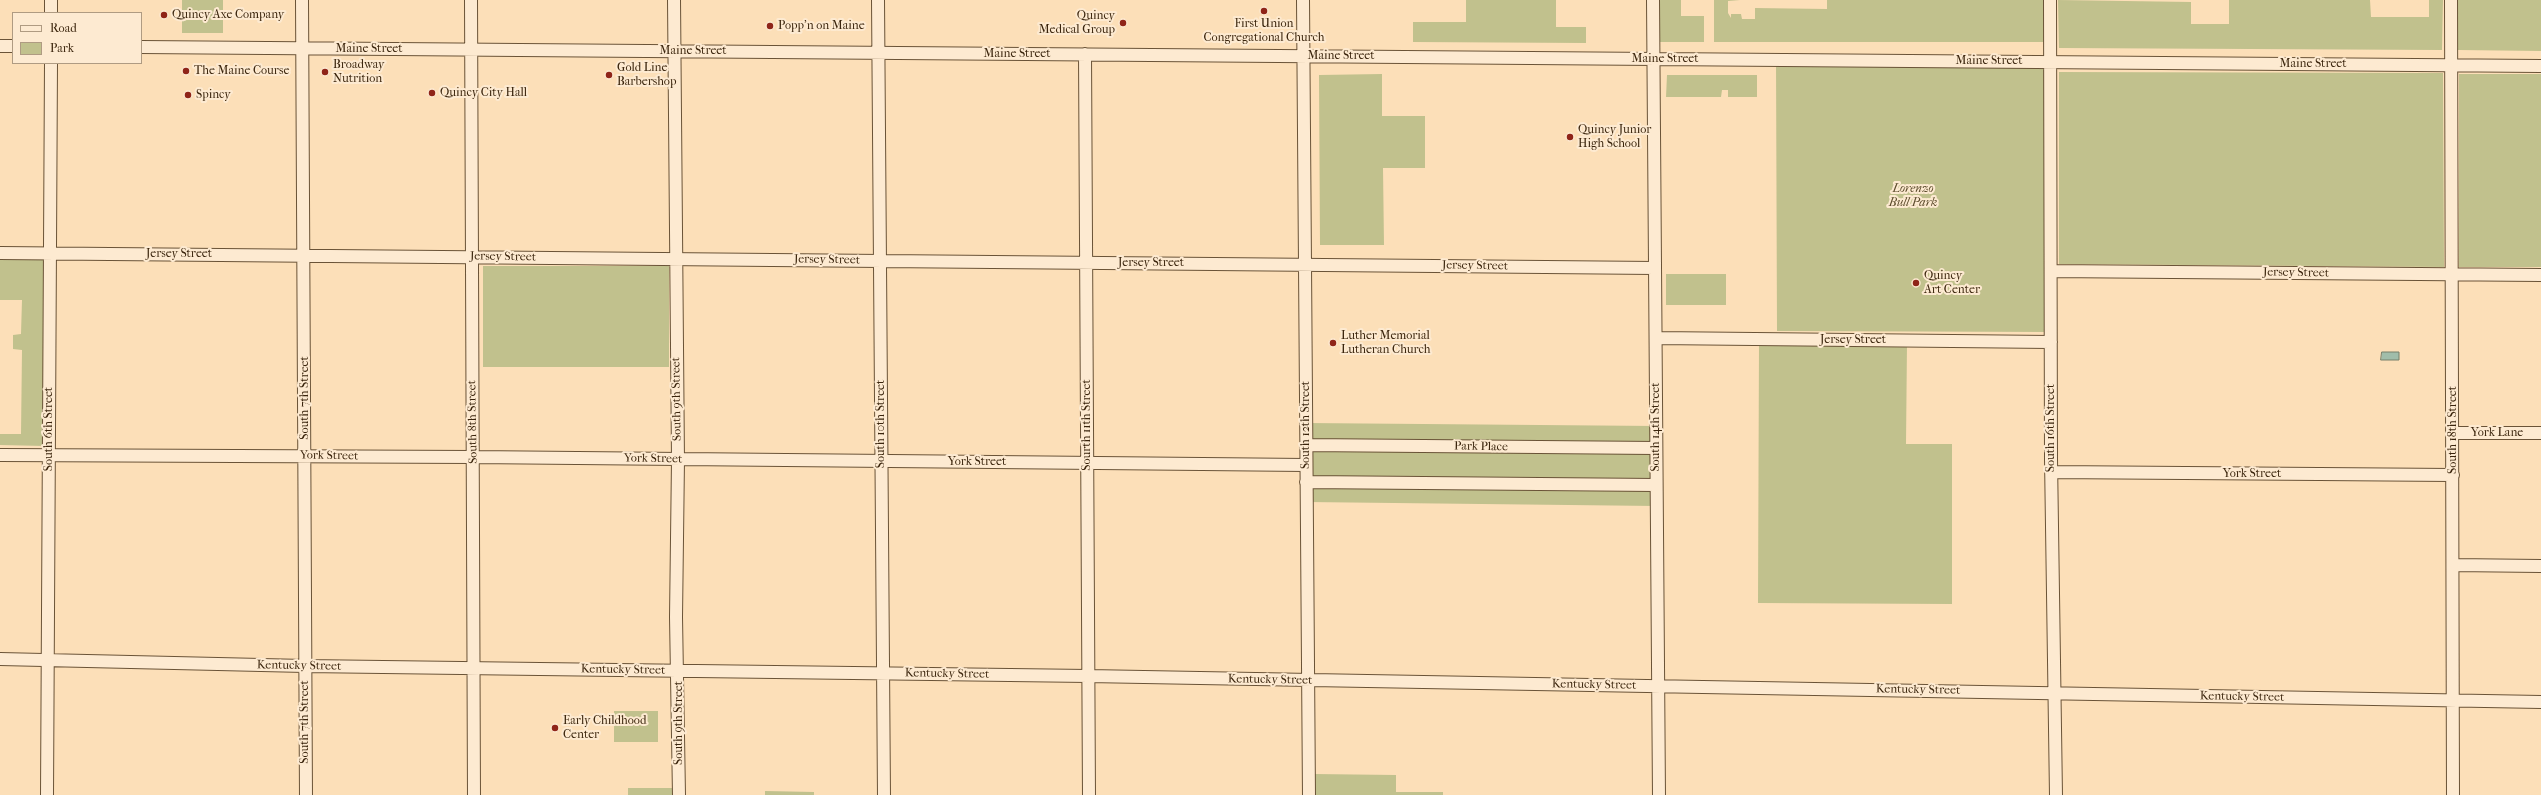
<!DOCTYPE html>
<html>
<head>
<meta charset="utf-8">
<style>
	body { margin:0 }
	#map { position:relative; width:2541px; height:795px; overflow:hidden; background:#fcdfb8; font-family:"IM FELL French Canon",serif }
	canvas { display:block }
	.legend { position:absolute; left:12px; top:12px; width:130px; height:52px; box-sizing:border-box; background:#fdead1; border:1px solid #af9b82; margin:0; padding:5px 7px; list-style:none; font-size:12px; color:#3a240c }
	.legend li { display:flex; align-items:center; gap:8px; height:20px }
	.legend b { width:20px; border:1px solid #af9b82 }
</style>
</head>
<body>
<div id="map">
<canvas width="2541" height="795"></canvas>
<ul class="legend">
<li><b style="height:5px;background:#fdead1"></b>Road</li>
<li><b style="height:11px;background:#c1c18d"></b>Park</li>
</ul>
</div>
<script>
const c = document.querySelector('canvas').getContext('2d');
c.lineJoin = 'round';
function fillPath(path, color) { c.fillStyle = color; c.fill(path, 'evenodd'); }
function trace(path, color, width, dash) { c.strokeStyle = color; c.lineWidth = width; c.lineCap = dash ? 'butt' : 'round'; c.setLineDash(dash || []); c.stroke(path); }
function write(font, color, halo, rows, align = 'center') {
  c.font = font + ' "IM FELL French Canon",serif'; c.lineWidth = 4; c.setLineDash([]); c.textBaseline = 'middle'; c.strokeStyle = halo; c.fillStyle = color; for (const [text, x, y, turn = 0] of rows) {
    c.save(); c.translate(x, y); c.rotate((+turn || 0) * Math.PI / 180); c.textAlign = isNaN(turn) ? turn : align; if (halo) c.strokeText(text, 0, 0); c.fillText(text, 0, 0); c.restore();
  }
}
fillPath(new Path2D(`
	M 182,0 L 223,0 L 223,33 L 182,33 Z
	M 1466,0 L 1556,0 L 1556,27 L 1586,27 L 1586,43 L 1413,42 L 1413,22 L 1466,22 Z
	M 1659,0 L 1681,0 L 1681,16 L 1704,16 L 1704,42 L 1659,42 Z
	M 1714,0 L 1740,0 L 1728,1 L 1728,13 L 1731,18 L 1731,14 L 1741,14 L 1742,19 L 1755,19 L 1755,8 L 1827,9 L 1827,0 L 2044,0 L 2044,42 L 1714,42 Z
	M 2058,0 L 2191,2 L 2191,24 L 2229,24 L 2229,0 L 2370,0 L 2371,17 L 2429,17 L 2429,0 L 2443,0 L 2442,50 L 2059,48 Z
	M 2458,0 L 2541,0 L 2541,51 L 2458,50 Z
	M 1776,60 L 2050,60 L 2050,332 L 1777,331 Z
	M 2059,72 L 2443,73 L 2444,267 L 2059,264 Z
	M 1382,74 L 1382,116 L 1425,116 L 1425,168 L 1383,168 L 1384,245 L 1320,245 L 1319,75 Z
	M 2459,74 L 2541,74 L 2541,267 L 2459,267 Z
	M 1667,75 L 1757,75 L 1757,97 L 1728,97 L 1728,90 L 1722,90 L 1721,97 L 1666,97 Z
	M 0,259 L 45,259 L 44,446 L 0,445 L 0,434 L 21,434 L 22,350 L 13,349 L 13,335 L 21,334 L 22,300 L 0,300 Z
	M 483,266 L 669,266 L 669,367 L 483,367 Z
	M 1666,274 L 1726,274 L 1726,305 L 1666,305 Z
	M 1759,344 L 1907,344 L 1906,444 L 1952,444 L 1952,604 L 1758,603 Z
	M 1306,423 L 1656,426 L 1656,506 L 1307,502 Z
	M 614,711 L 658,711 L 658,742 L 614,742 Z
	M 1314,774 L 1396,775 L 1396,792 L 1443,792 L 1443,795 L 1314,795 Z
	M 628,788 L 675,788 L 674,795 L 628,795 Z
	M 765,791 L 814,792 L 814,795 L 765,795 Z`), '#c1c18d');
const water = new Path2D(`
	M 2382,352 L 2399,352 L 2399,360 L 2381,360 Z`);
fillPath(water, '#a0bdaa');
trace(water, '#77806b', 1);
const minor = new Path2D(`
	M 302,0 L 306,795
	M 471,0 L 474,795
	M 674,0 L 678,460 L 676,617 L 679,795
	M 878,0 L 884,795
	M 1303,0 L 1309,795
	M 1653,0 L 1659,795
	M 2050,0 L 2051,459 L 2056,795
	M 2451,0 L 2453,795
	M 51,13 L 51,0
	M 0,46 L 13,46
	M 141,47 L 2541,66
	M 1085,54 L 1089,795
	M 0,253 L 1655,268
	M 2051,271 L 2541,275
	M 1656,338 L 2051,342
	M 2453,433 L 2541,433
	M 1306,445 L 1656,448
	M 0,455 L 473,457 L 1306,465
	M 2051,472 L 2453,475
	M 1306,482 L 1656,485
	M 2453,565 L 2541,566
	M 0,659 L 305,666 L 1088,676 L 2541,702
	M 47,795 L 51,63`);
trace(minor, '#6a5337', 14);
trace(minor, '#fdead1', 12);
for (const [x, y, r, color] of [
	[1264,11,4,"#8f2418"],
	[164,15,4,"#8f2418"],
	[1123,23,4,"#8f2418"],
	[770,26,4,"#8f2418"],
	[186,71,4,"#8f2418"],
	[325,72,4,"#8f2418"],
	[609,75,4,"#8f2418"],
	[432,93,4,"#8f2418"],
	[188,95,4,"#8f2418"],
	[1570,137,4,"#8f2418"],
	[1916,283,4,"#8f2418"],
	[1333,343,4,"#8f2418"],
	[555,728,4,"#8f2418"]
]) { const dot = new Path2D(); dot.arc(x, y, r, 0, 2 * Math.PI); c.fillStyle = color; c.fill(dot); trace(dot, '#fdead1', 1.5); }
write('12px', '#3a240c', '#fdead1', [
	["Quincy Axe Company",172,15],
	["Quincy",1115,16,"right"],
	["Medical Group",1115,30,"right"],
	["First Union",1264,24,"center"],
	["Congregational Church",1264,38,"center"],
	["Popp'n on Maine",778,26],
	["Broadway",333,65],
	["Nutrition",333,79],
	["Gold Line",617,68],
	["Barbershop",617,82],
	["The Maine Course",194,71],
	["Quincy City Hall",440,93],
	["Spincy",196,95],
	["Quincy Junior",1578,130],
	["High School",1578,144],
	["Quincy",1924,276],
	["Art Center",1924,290],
	["Luther Memorial",1341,336],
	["Lutheran Church",1341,350],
	["Early Childhood",563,721],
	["Center",563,735]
], 'left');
write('12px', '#3a240c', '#fdead1', [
	["Maine Street",369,49],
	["Maine Street",693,51],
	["Maine Street",1017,54],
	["Maine Street",1341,56],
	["Maine Street",1665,59],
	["Maine Street",1989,61],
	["Maine Street",2313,64],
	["Jersey Street",179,254],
	["Jersey Street",503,257,1],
	["Jersey Street",827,260,1],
	["Jersey Street",1151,263],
	["Jersey Street",1475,266,1],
	["Jersey Street",2296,273,1],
	["Jersey Street",1853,340],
	["South 7th Street",305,398,-90],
	["South 9th Street",677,399,-91],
	["South 8th Street",473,422,-91],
	["South 10th Street",881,424,-90],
	["Sourth 11th Street",1087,425,-90],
	["South 12th Street",1306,425,-90],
	["South 14th Street",1656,427,-90],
	["South 16th Street",2051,428,-90],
	["South 6th Street",49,429,-90],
	["South 18th Street",2453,430,-90],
	["York Lane",2497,433],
	["Park Place",1481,447,1],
	["York Street",329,456,1],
	["York Street",653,459,1],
	["York Street",977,462],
	["York Street",2252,474],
	["Kentucky Street",299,666,1],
	["Kentucky Street",623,670,1],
	["Kentucky Street",947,674,1],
	["Kentucky Street",1270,680,1],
	["Kentucky Street",1594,685,1],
	["Kentucky Street",1918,690,1],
	["Kentucky Street",2242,697,1],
	["South 7th Street",305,722,-90],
	["South 9th Street",679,723,-90]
]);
write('italic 12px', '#5c4b2c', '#fdead1', [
	["Lorenzo",1913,189],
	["Bull Park",1913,203]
]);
</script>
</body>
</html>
